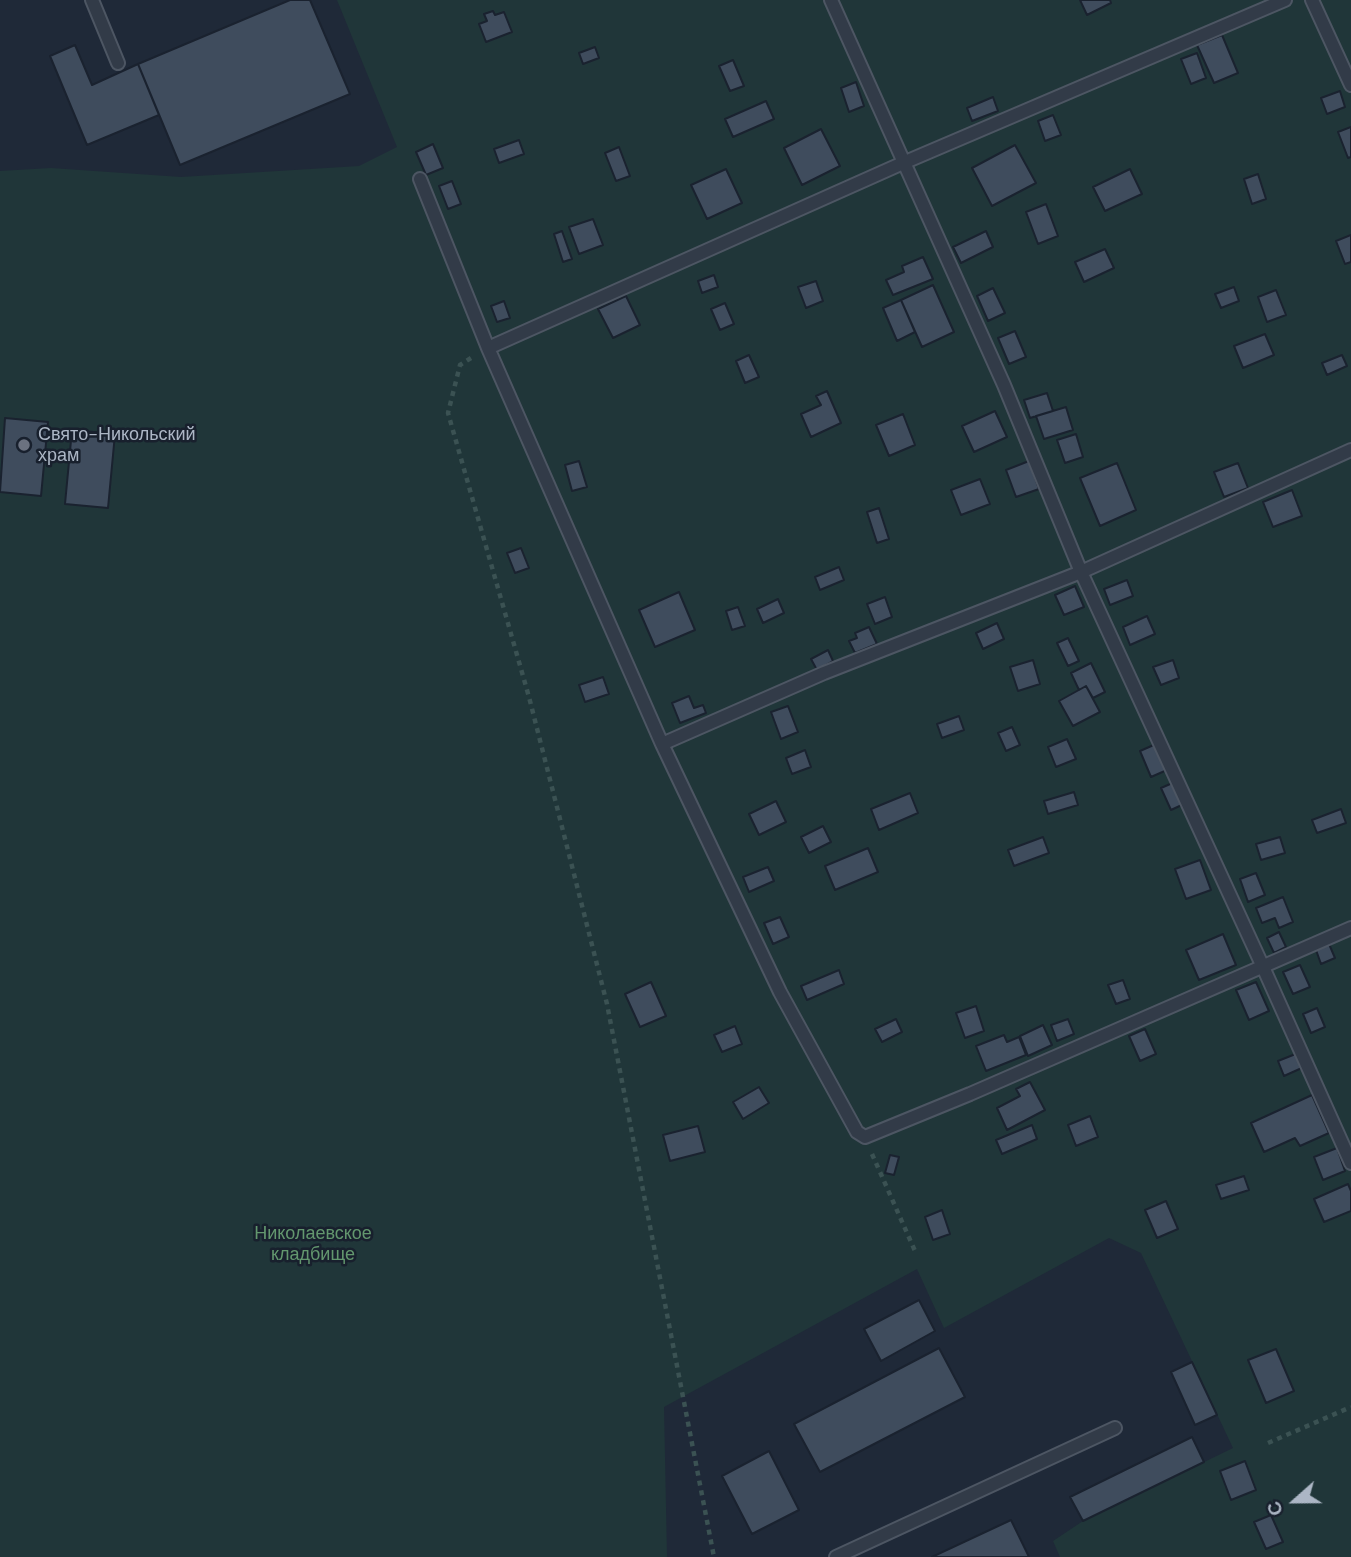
<!DOCTYPE html>
<html>
<head>
<meta charset="utf-8">
<style>
	body { margin:0 }
	#map { position:relative; width:1351px; height:1557px; overflow:hidden; background:#1f2938; font-family:"DM Sans",sans-serif }
	canvas { display:block }
	.north { position:absolute; left:1260px; top:1466px; width:70px; height:70px; -webkit-text-stroke:5px #18202d; paint-order:stroke; rotate:249deg; font-size:19px; font-weight:700; line-height:28px; text-align:center; color:#acb6c5 }
	.north::after { content:''; display:block; margin:auto; width:24px; height:32px; background:#acb6c5; clip-path:polygon(50% 0,100% 100%,50% 72%,0 100%) }
</style>
</head>
<body>
<div id="map">
<canvas width="1351" height="1557"></canvas>
<div class="north">С</div>
</div>
<script>
const c = document.querySelector('canvas').getContext('2d');
c.lineJoin = 'round';
function fillPath(path, color) { c.fillStyle = color; c.fill(path, 'evenodd'); }
function trace(path, color, width, dash) { c.strokeStyle = color; c.lineWidth = width; c.lineCap = dash ? 'butt' : 'round'; c.setLineDash(dash || []); c.stroke(path); }
function write(font, color, halo, rows, align = 'center') {
  c.font = font + ' "DM Sans",sans-serif'; c.lineWidth = 5; c.setLineDash([]); c.textBaseline = 'middle'; c.strokeStyle = halo; c.fillStyle = color; for (const [text, x, y, turn = 0] of rows) {
    c.save(); c.translate(x, y); c.rotate((+turn || 0) * Math.PI / 180); c.textAlign = isNaN(turn) ? turn : align; if (halo) c.strokeText(text, 0, 0); c.fillText(text, 0, 0); c.restore();
  }
}
fillPath(new Path2D(`
	M 337,0 L 1351,0 L 1351,1557 L 1060,1557 L 1053,1541 L 1083,1521 L 1233,1448 L 1141,1253 L 1109,1238 L 944,1328 L 917,1269 L 664,1407 L 667,1557 L 0,1557 L 0,171 L 51,168 L 181,177 L 359,166 L 397,147 Z`), '#203639');
const building = new Path2D(`
	M 290,0 L 310,0 L 350,94 L 180,165 L 138,64 Z
	M 1080,0 L 1110,0 L 1111,3 L 1087,15 Z
	M 493,11 L 495,15 L 504,12 L 512,32 L 486,42 L 479,24 L 487,21 L 484,14 Z
	M 1222,35 L 1238,73 L 1214,83 L 1197,45 Z
	M 75,45 L 92,85 L 138,64 L 159,115 L 87,145 L 50,56 Z
	M 595,47 L 599,58 L 583,64 L 579,53 Z
	M 1197,53 L 1206,78 L 1191,84 L 1181,59 Z
	M 733,60 L 744,86 L 730,91 L 719,66 Z
	M 856,82 L 864,106 L 849,112 L 841,88 Z
	M 1340,91 L 1345,107 L 1327,114 L 1321,98 Z
	M 993,97 L 998,111 L 972,121 L 967,108 Z
	M 766,101 L 774,119 L 733,137 L 725,119 Z
	M 1053,115 L 1061,135 L 1045,141 L 1038,121 Z
	M 1351,127 L 1351,157 L 1348,158 L 1338,132 Z
	M 821,129 L 840,166 L 802,185 L 784,148 Z
	M 519,140 L 524,154 L 499,163 L 494,149 Z
	M 433,144 L 443,168 L 426,175 L 416,152 Z
	M 1015,145 L 1036,183 L 992,206 L 972,168 Z
	M 619,147 L 630,176 L 616,181 L 605,153 Z
	M 726,169 L 742,203 L 707,219 L 691,185 Z
	M 1130,169 L 1142,194 L 1105,211 L 1093,187 Z
	M 1258,174 L 1266,199 L 1252,204 L 1244,179 Z
	M 452,181 L 461,204 L 448,209 L 439,186 Z
	M 1046,204 L 1058,236 L 1038,244 L 1026,212 Z
	M 593,219 L 603,245 L 579,254 L 569,227 Z
	M 562,231 L 572,259 L 563,262 L 554,234 Z
	M 986,231 L 993,247 L 961,263 L 953,247 Z
	M 1351,235 L 1351,262 L 1345,264 L 1336,241 Z
	M 1105,249 L 1114,268 L 1084,282 L 1075,262 Z
	M 923,257 L 933,279 L 893,295 L 886,280 L 904,272 L 902,266 Z
	M 714,275 L 718,287 L 702,293 L 698,281 Z
	M 816,281 L 823,301 L 806,308 L 798,287 Z
	M 933,285 L 954,332 L 922,347 L 901,300 Z
	M 1234,287 L 1239,301 L 1221,308 L 1215,294 Z
	M 993,288 L 1005,313 L 988,321 L 977,296 Z
	M 1276,290 L 1286,315 L 1267,322 L 1258,297 Z
	M 626,296 L 640,325 L 613,338 L 598,309 Z
	M 901,300 L 915,332 L 897,341 L 883,308 Z
	M 504,301 L 510,318 L 497,322 L 491,306 Z
	M 725,303 L 734,324 L 720,330 L 711,309 Z
	M 1015,331 L 1026,357 L 1009,364 L 998,338 Z
	M 1265,334 L 1274,355 L 1243,368 L 1234,346 Z
	M 749,355 L 759,377 L 745,383 L 736,361 Z
	M 1342,355 L 1347,366 L 1327,375 L 1322,363 Z
	M 827,391 L 841,423 L 811,437 L 801,414 L 821,405 L 816,396 Z
	M 1047,393 L 1053,411 L 1030,418 L 1024,400 Z
	M 1066,407 L 1073,430 L 1044,439 L 1036,416 Z
	M 995,411 L 1007,437 L 974,452 L 962,426 Z
	M 903,414 L 915,445 L 889,456 L 876,425 Z
	M 5,418 L 48,422 L 41,496 L 0,492 Z
	M 72,430 L 115,434 L 108,508 L 65,504 Z
	M 1076,434 L 1083,457 L 1065,463 L 1057,440 Z
	M 579,461 L 587,487 L 572,491 L 565,465 Z
	M 1029,461 L 1039,489 L 1016,497 L 1006,470 Z
	M 1117,463 L 1136,510 L 1100,526 L 1080,478 Z
	M 1238,463 L 1248,488 L 1224,497 L 1214,472 Z
	M 980,479 L 990,504 L 961,515 L 951,490 Z
	M 1292,490 L 1302,516 L 1273,527 L 1263,502 Z
	M 879,508 L 889,539 L 877,543 L 867,512 Z
	M 521,548 L 529,568 L 515,573 L 507,553 Z
	M 839,567 L 844,580 L 820,590 L 815,577 Z
	M 1127,580 L 1133,596 L 1110,605 L 1104,589 Z
	M 1075,586 L 1084,607 L 1064,615 L 1055,595 Z
	M 679,592 L 695,630 L 655,647 L 639,610 Z
	M 885,597 L 892,617 L 875,624 L 867,604 Z
	M 778,599 L 784,613 L 763,623 L 757,609 Z
	M 738,607 L 745,626 L 732,630 L 726,611 Z
	M 1147,616 L 1155,634 L 1130,645 L 1123,627 Z
	M 997,623 L 1004,639 L 983,649 L 976,633 Z
	M 869,627 L 877,644 L 855,653 L 849,641 L 857,638 L 855,633 Z
	M 1068,638 L 1079,661 L 1068,666 L 1057,643 Z
	M 828,650 L 833,661 L 817,670 L 811,659 Z
	M 1033,660 L 1040,684 L 1018,691 L 1010,667 Z
	M 1173,660 L 1179,678 L 1161,685 L 1153,667 Z
	M 1091,663 L 1105,692 L 1093,698 L 1086,686 L 1079,690 L 1071,673 Z
	M 603,677 L 609,694 L 585,702 L 579,685 Z
	M 1086,686 L 1100,712 L 1073,726 L 1059,701 Z
	M 689,696 L 694,708 L 703,705 L 706,713 L 680,723 L 672,703 Z
	M 788,706 L 798,732 L 781,739 L 771,712 Z
	M 959,716 L 964,730 L 942,738 L 937,724 Z
	M 1012,727 L 1020,745 L 1006,751 L 998,733 Z
	M 1067,739 L 1076,759 L 1056,767 L 1048,747 Z
	M 1156,744 L 1167,770 L 1151,777 L 1140,751 Z
	M 805,750 L 811,767 L 792,774 L 786,758 Z
	M 1177,781 L 1186,803 L 1171,810 L 1161,788 Z
	M 1074,792 L 1078,805 L 1048,814 L 1044,801 Z
	M 910,793 L 918,813 L 879,830 L 871,809 Z
	M 776,801 L 786,822 L 759,835 L 749,814 Z
	M 1341,809 L 1346,823 L 1317,833 L 1312,820 Z
	M 823,826 L 831,842 L 809,853 L 801,837 Z
	M 1043,837 L 1049,853 L 1014,866 L 1008,850 Z
	M 1280,837 L 1285,853 L 1261,860 L 1256,844 Z
	M 868,848 L 878,872 L 835,890 L 825,866 Z
	M 1200,860 L 1211,890 L 1186,899 L 1175,869 Z
	M 768,867 L 774,881 L 749,892 L 743,877 Z
	M 1256,873 L 1265,895 L 1248,902 L 1240,879 Z
	M 1283,897 L 1293,922 L 1279,928 L 1275,918 L 1262,923 L 1256,908 Z
	M 780,917 L 789,937 L 773,944 L 764,923 Z
	M 1279,932 L 1286,947 L 1274,953 L 1267,938 Z
	M 1223,934 L 1236,965 L 1199,980 L 1186,950 Z
	M 1329,944 L 1335,958 L 1321,964 L 1316,950 Z
	M 1300,965 L 1310,987 L 1293,994 L 1283,972 Z
	M 839,970 L 844,984 L 807,1000 L 801,986 Z
	M 1123,980 L 1130,999 L 1116,1004 L 1108,985 Z
	M 651,982 L 666,1016 L 640,1027 L 625,994 Z
	M 1256,982 L 1269,1011 L 1249,1020 L 1236,990 Z
	M 976,1006 L 984,1031 L 965,1038 L 956,1013 Z
	M 1317,1008 L 1325,1027 L 1311,1033 L 1303,1014 Z
	M 896,1019 L 902,1032 L 882,1042 L 875,1029 Z
	M 1068,1019 L 1074,1034 L 1057,1041 L 1051,1025 Z
	M 1043,1025 L 1052,1045 L 1028,1056 L 1020,1036 Z
	M 735,1026 L 742,1044 L 722,1052 L 714,1035 Z
	M 1145,1029 L 1156,1054 L 1140,1061 L 1129,1036 Z
	M 1004,1035 L 1007,1042 L 1019,1037 L 1026,1055 L 986,1071 L 976,1046 Z
	M 1298,1053 L 1304,1067 L 1284,1076 L 1278,1061 Z
	M 1030,1082 L 1045,1110 L 1007,1130 L 997,1108 L 1020,1096 L 1016,1089 Z
	M 759,1087 L 769,1103 L 743,1119 L 733,1102 Z
	M 1312,1095 L 1329,1133 L 1300,1146 L 1295,1138 L 1264,1152 L 1251,1123 Z
	M 1090,1116 L 1098,1137 L 1076,1146 L 1068,1125 Z
	M 1032,1125 L 1037,1139 L 1002,1154 L 996,1140 Z
	M 698,1126 L 705,1152 L 670,1161 L 663,1135 Z
	M 1337,1148 L 1345,1171 L 1323,1180 L 1314,1157 Z
	M 890,1155 L 899,1157 L 894,1175 L 885,1173 Z
	M 1244,1176 L 1249,1190 L 1221,1199 L 1216,1185 Z
	M 1348,1184 L 1351,1191 L 1351,1211 L 1324,1222 L 1314,1199 Z
	M 1166,1201 L 1178,1229 L 1157,1238 L 1145,1210 Z
	M 942,1210 L 950,1234 L 933,1240 L 925,1217 Z
	M 919,1300 L 935,1331 L 881,1361 L 864,1329 Z
	M 939,1348 L 965,1397 L 820,1472 L 794,1424 Z
	M 1276,1349 L 1294,1391 L 1266,1403 L 1248,1360 Z
	M 1192,1362 L 1217,1415 L 1195,1425 L 1171,1372 Z
	M 1192,1437 L 1204,1462 L 1083,1521 L 1070,1497 Z
	M 769,1451 L 799,1510 L 752,1534 L 722,1476 Z
	M 1245,1461 L 1256,1490 L 1231,1500 L 1220,1471 Z
	M 1271,1515 L 1283,1542 L 1266,1549 L 1254,1522 Z
	M 1011,1520 L 1029,1557 L 932,1557 Z`);
fillPath(building, '#3f4c5d');
trace(building, '#1a222f', 2);
const lane = new Path2D(`
	M 92,0 L 118,63
	M 831,0 L 1004,385 L 1081,572 L 1263,967 L 1351,1163
	M 1312,0 L 1351,85
	M 420,179 L 488,348 L 662,744 L 780,992 L 857,1132 L 865,1137 L 970,1094 L 1351,928
	M 488,348 L 903,163 L 1285,0
	M 662,744 L 824,673 L 1081,572 L 1351,450
	M 836,1557 L 1115,1428`);
trace(lane, '#4d5663', 16);
trace(new Path2D(`
	M 471,358 L 460,365 L 448,413 L 529,697 L 607,1004 L 714,1557
	M 872,1154 L 915,1251
	M 1268,1443 L 1351,1407`), '#3b5253', 4.5, [5, 5]);
trace(lane, '#323b48', 12);
for (const [x, y, r, color] of [
	[24,445,7,"#6b7280"]
]) { const dot = new Path2D(); dot.arc(x, y, r, 0, 2 * Math.PI); c.fillStyle = color; c.fill(dot); trace(dot, '#18202d', 2.5); }
write('18px', '#acb6c5', '#18202d', [
	["Свято-Никольский",38,435],
	["храм",38,456]
], 'left');
write('18px', '#63976e', '#18202d', [
	["Николаевское",313,1234],
	["кладбище",313,1255]
]);
</script>
</body>
</html>
